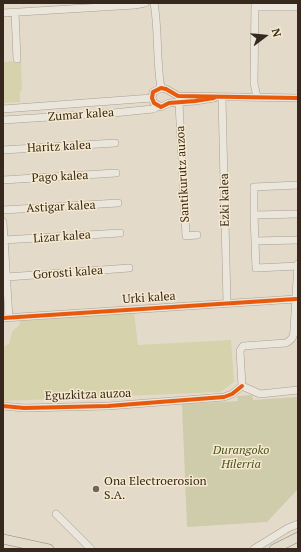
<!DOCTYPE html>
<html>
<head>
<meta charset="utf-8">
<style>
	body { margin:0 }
	#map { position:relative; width:301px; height:552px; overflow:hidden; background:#e4daca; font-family:"PT Serif",serif }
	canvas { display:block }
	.frame { position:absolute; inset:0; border:4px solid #36281c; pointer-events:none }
	.north { position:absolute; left:245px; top:16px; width:40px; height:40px; -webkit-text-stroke:3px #f6e9ce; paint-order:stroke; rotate:74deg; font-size:11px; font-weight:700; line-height:16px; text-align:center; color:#36281c }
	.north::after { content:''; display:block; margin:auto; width:14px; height:18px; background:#36281c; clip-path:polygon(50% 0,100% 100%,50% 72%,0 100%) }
</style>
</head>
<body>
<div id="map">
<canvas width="301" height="552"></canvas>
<div class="frame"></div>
<div class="north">N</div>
</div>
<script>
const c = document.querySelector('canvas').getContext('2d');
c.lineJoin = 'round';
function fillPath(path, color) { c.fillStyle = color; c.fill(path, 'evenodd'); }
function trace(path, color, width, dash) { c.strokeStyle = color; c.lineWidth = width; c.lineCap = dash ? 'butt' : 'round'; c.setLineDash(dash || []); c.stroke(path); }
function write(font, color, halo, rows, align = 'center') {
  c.font = font + ' "PT Serif",serif'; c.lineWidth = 3; c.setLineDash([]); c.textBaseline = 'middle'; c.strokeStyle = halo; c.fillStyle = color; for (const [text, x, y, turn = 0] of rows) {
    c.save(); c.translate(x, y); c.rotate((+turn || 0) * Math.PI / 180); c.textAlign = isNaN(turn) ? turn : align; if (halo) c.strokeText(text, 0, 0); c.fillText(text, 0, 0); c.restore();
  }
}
fillPath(new Path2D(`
	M 21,61 L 22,90 L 20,92 L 20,102 L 3,103 L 3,62 Z
	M 134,313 L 138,345 L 231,340 L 234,382 L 220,392 L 3,401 L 3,347 L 9,344 L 12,332 L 20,324 L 19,321 Z`), '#d5d2ac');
fillPath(new Path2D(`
	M 252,395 L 253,400 L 298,397 L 298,489 L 267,522 L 187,527 L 182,404 L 238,401 L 237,396 Z`), '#cfccab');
const minor = new Path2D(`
	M 154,3 C 159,31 156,60 161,88
	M 255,3 L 254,83 L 257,97
	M 255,7 L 298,7
	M 15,12 L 17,59
	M 3,13 L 135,5 L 145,3
	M 214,98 L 195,101 L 169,103 L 161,107 L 154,103 L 152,98 L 153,92 L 161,88 L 166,89 L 178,96 L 298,98
	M 222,98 L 227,303
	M 179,103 L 186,236 L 197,235
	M 3,109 L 152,98
	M 3,120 L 113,113 L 153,109 L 159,106
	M 3,150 L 115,143
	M 3,180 L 116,173
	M 3,210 L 118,203
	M 298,214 L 254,215 L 255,241 L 298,240
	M 254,215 L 254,187 L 298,185
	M 3,222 L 9,318
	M 4,240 L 120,233
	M 255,241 L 256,268 L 298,266
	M 298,264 L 294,329 C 294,336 293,339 286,343 L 243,346 L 240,351 L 242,386 L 260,394 L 298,390
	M 7,277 L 129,268
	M 3,318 L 296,299
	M 3,406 L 24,408 L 108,406 L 224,397 L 232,394 L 242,386
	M 56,514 L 91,549
	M 254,549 L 288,528 L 298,524`);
const major = new Path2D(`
	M 3,539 L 49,549
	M 274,549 L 298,537`);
trace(minor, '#a89f94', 8);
trace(major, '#8e857a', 10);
trace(minor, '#ebe6dc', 7);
trace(major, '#e3dccd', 9);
trace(new Path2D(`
	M 214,98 L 195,101 L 169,103 L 161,107 L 154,103 L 152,98 L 153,92 L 161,88 L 166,89 L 178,96 L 298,98
	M 3,318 L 296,299
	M 3,406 L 24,408 L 108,406 L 224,397 L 232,394 L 242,386`), '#e8590c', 4);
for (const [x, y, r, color] of [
	[96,489,4,"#736659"]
]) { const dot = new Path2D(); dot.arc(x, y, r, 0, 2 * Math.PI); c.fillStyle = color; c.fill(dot); trace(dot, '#f6e9ce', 1.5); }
write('12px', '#36281c', '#f6e9ce', [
	["Zumar kalea",81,115,-4],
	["Haritz kalea",59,147,-3],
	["Santikurutz auzoa",183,174,-93],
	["Pago kalea",60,177,-3],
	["Ezki kalea",225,200,-91],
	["Astigar kalea",61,207,-3],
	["Lizar kalea",62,237,-4],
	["Gorosti kalea",68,273,-4],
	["Urki kalea",149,298,-4],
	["Eguzkitza auzoa",88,395,-2]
]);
write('italic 12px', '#495322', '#f6e9ce', [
	["Durangoko",241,451],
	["Hilerria",241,465]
]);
write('12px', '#36281c', '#f6e9ce', [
	["Ona Electroerosion",104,482],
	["S.A.",104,496]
], 'left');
</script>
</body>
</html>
